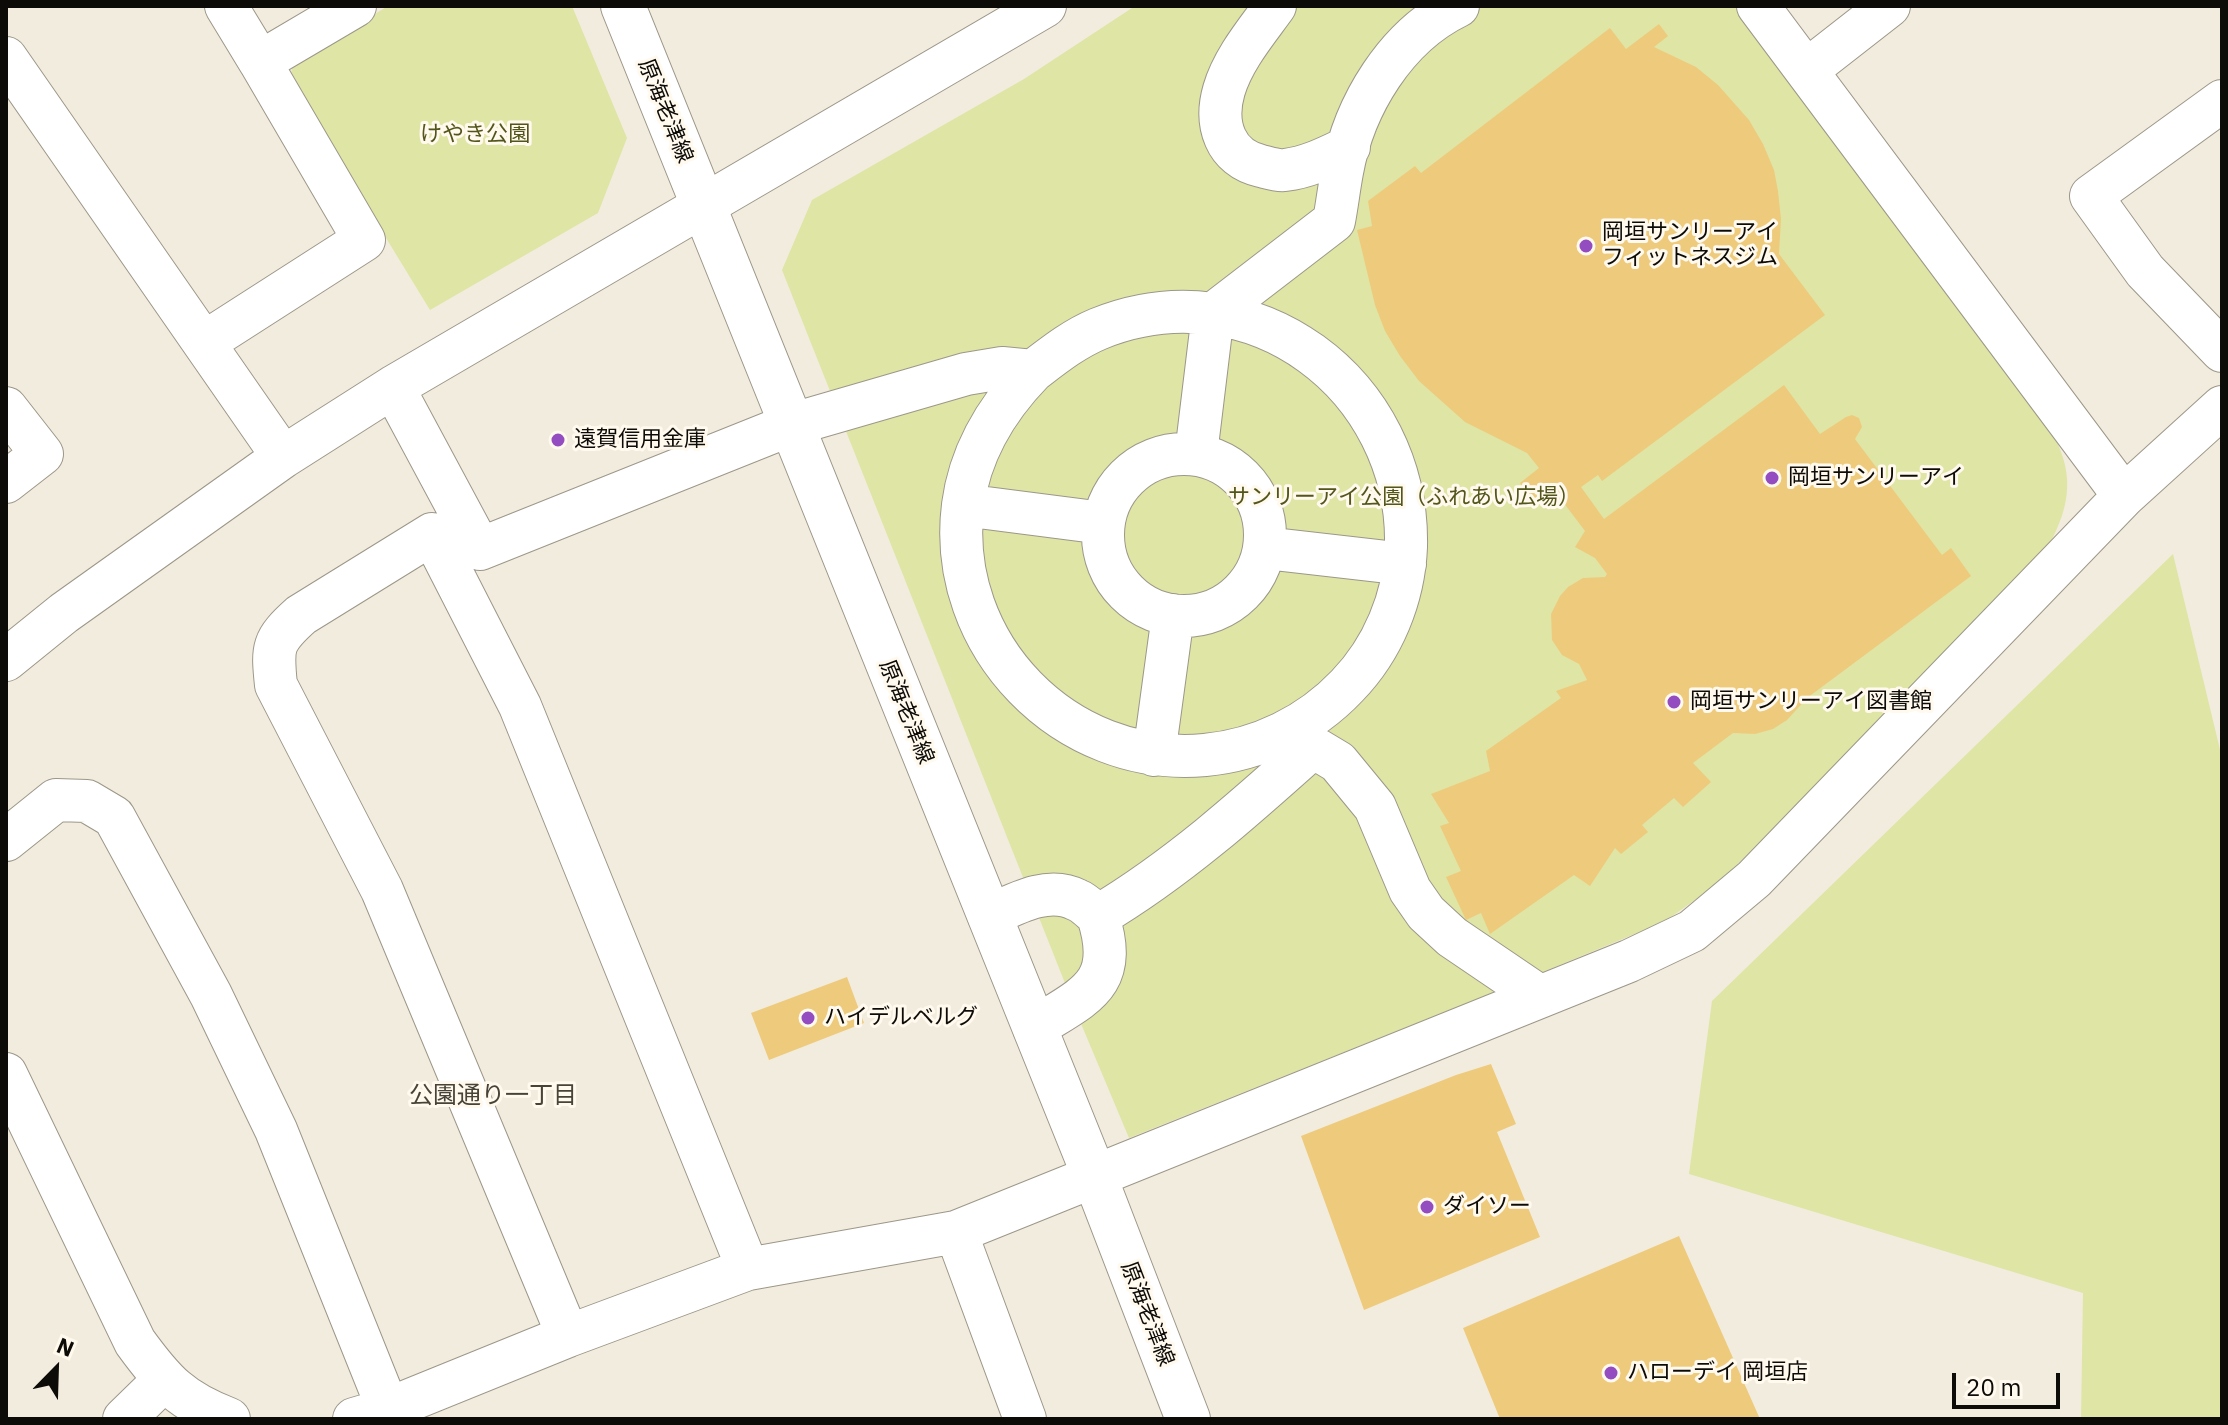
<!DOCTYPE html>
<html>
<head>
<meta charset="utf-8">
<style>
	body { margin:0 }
	#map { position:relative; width:2228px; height:1425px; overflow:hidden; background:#f2ecde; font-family:"IBM Plex Sans",sans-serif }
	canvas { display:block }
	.frame { position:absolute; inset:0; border:8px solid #0d0b07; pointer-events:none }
	.north { position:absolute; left:16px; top:1329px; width:80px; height:80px; -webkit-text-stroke:6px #fff9ee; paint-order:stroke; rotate:23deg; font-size:22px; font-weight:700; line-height:32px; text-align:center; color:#0d0b07 }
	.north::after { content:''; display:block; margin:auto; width:28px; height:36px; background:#0d0b07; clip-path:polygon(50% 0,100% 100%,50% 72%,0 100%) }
	.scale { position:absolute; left:1952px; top:1373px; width:108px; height:36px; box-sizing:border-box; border:4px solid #0d0b07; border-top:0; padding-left:10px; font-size:24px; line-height:28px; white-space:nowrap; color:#0d0b07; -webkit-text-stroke:6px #fff9ee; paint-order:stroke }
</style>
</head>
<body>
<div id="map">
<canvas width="2228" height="1425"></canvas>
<div class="frame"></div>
<div class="north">N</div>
<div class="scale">20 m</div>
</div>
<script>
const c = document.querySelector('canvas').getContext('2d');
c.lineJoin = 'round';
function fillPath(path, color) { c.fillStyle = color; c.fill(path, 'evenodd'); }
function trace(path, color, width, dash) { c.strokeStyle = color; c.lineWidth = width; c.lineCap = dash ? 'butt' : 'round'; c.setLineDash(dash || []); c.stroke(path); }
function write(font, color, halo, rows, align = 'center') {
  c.font = font + ' "IBM Plex Sans","Noto Sans JP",sans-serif'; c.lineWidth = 6; c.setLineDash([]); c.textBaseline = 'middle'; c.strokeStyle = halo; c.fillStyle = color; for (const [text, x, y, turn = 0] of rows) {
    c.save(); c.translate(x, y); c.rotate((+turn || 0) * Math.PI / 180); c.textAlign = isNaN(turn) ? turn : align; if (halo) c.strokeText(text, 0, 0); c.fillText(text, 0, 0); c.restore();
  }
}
fillPath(new Path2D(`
	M 388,6 L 572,6 L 627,138 L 598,213 L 430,310 L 289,79 L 294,63 Z
	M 1135,6 L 1734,6 L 2049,427 C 2075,471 2072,503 2048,547 L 1741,861 L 1709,890 L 1671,917 L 1642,931 L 1487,995 L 1129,1138 L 1082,1026 L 782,270 L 812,200 L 1024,79 Z
	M 2173,554 L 2222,758 L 2222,1419 L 2081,1419 L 2083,1293 L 1689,1174 L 1712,1001 Z`), '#dfe5a5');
fillPath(new Path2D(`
	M 1659,24 L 1668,36 L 1654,47 L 1696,67 L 1718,85 L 1749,120 L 1763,144 L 1774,170 L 1778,191 L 1781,219 L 1779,254 L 1825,315 L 1602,481 L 1598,475 L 1581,487 L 1604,519 L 1784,385 L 1820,434 L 1846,417 L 1852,415 L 1859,418 L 1862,427 L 1855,439 L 1942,555 L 1951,548 L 1971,576 L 1807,698 L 1787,720 L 1773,729 L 1755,734 L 1733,733 L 1693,763 L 1711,782 L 1683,807 L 1674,798 L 1642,825 L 1648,832 L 1621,854 L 1615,848 L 1590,886 L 1574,875 L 1490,934 L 1481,913 L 1466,920 L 1446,877 L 1461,871 L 1440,826 L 1449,823 L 1431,794 L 1490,771 L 1486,751 L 1561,698 L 1556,691 L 1587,680 L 1579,664 L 1562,655 L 1552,640 L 1551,614 L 1560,596 L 1568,587 L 1583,578 L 1605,577 L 1607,574 L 1595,558 L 1575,547 L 1585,531 L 1554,490 L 1536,504 L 1520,483 L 1539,468 L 1527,453 L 1465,422 L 1419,381 L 1400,356 L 1385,331 L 1375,305 L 1357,230 L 1372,226 L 1368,201 L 1415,166 L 1421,173 L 1610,28 L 1626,49 Z
	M 847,977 L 864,1023 L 769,1060 L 751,1013 Z
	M 1491,1064 L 1516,1124 L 1497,1132 L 1540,1237 L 1364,1310 L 1301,1136 L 1456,1075 Z
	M 1679,1236 L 1760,1419 L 1500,1419 L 1463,1328 Z`), '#eecb7c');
const minor = new Path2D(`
	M 226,6 L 260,62
	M 1275,6 C 1257,31 1233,59 1224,90 C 1214,124 1225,158 1261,166 C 1269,168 1277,171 1285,170 C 1309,167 1328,157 1349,147
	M 6,58 L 283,457
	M 1807,70 L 1889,6
	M 2222,101 L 2091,196 L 2145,271 L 2222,351
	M 205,342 L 364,240 L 260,62 L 355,6
	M 393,387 L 480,549 L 790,425 L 966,374 L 1002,368 L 1033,371 C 1054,355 1074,339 1098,329 C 1252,266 1410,385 1406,547 C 1404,598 1383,649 1347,686 C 1310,725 1259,750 1205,755 C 1066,768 945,645 963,505 C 970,452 997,408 1033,371
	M 6,408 L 42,454 L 6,482
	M1103 535a81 81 0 1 1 162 0a81 81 0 1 1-162 0Z
	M 1196,454 L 1213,314 L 1334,221 C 1337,205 1339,188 1342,172 C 1354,105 1396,36 1458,6
	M 2124,496 L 2222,407
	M 963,505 L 1103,523
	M 1265,548 L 1405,564
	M 6,660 L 64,613 L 283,457 L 393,387 L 1045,6
	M 1295,728 L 1313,747 L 1338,762 L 1375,807 L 1410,890 L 1426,913 L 1452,937 L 1539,996
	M 1154,755 L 1173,615
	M 6,840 L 56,800 L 87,801 L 114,817 L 211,995 L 276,1130 L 388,1409
	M 989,916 C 1015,904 1048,885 1077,900 C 1085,903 1092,911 1098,916 C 1177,869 1245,808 1313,747
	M 1034,1028 C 1086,995 1120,985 1098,916
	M 6,1074 L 135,1342 C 164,1382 181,1401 229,1419
	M 956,1232 L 1025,1419
	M 568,1336 L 382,890 L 276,685 C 272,647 272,641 301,615 L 432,534 L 520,706 L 748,1269
	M 124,1419 L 163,1381
	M 354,1419 L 388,1409 L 568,1336 L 748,1269 L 956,1232 L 1629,961 L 1692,931 L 1754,879 L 2124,496 L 1758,6`);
const major = new Path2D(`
	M 623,6 L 1094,1175 L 1188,1419`);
trace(minor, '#9d9789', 44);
trace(major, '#9d9789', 46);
trace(minor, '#fff', 42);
trace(major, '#fff', 44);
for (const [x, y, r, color] of [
	[1586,246,8,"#944dc0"],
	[558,440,8,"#944dc0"],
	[1772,478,8,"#944dc0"],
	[1674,702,8,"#944dc0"],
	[808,1018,8,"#944dc0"],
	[1427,1207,8,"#944dc0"],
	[1611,1373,8,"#944dc0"]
]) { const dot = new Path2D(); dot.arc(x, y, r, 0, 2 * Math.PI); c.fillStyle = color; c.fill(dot); trace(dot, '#fff9ee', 3); }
write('22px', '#0d0b07', '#fff9ee', [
	["原海老津線",665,111,68],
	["原海老津線",906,712,68],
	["原海老津線",1147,1314,69]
]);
write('22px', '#52561a', '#fff9ee', [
	["けやき公園",475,135],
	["サンリーアイ公園（ふれあい広場）",1404,498]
]);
write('22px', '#0d0b07', '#fff9ee', [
	["岡垣サンリーアイ",1602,233],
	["フィットネスジム",1602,258],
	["遠賀信用金庫",574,440],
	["岡垣サンリーアイ",1788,478],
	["岡垣サンリーアイ図書館",1690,702],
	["ハイデルベルグ",824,1018],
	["ダイソー",1443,1207],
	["ハローデイ 岡垣店",1627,1373]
], 'left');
write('24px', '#484337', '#fff9ee', [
	["公園通り一丁目",493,1096]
]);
</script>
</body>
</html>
